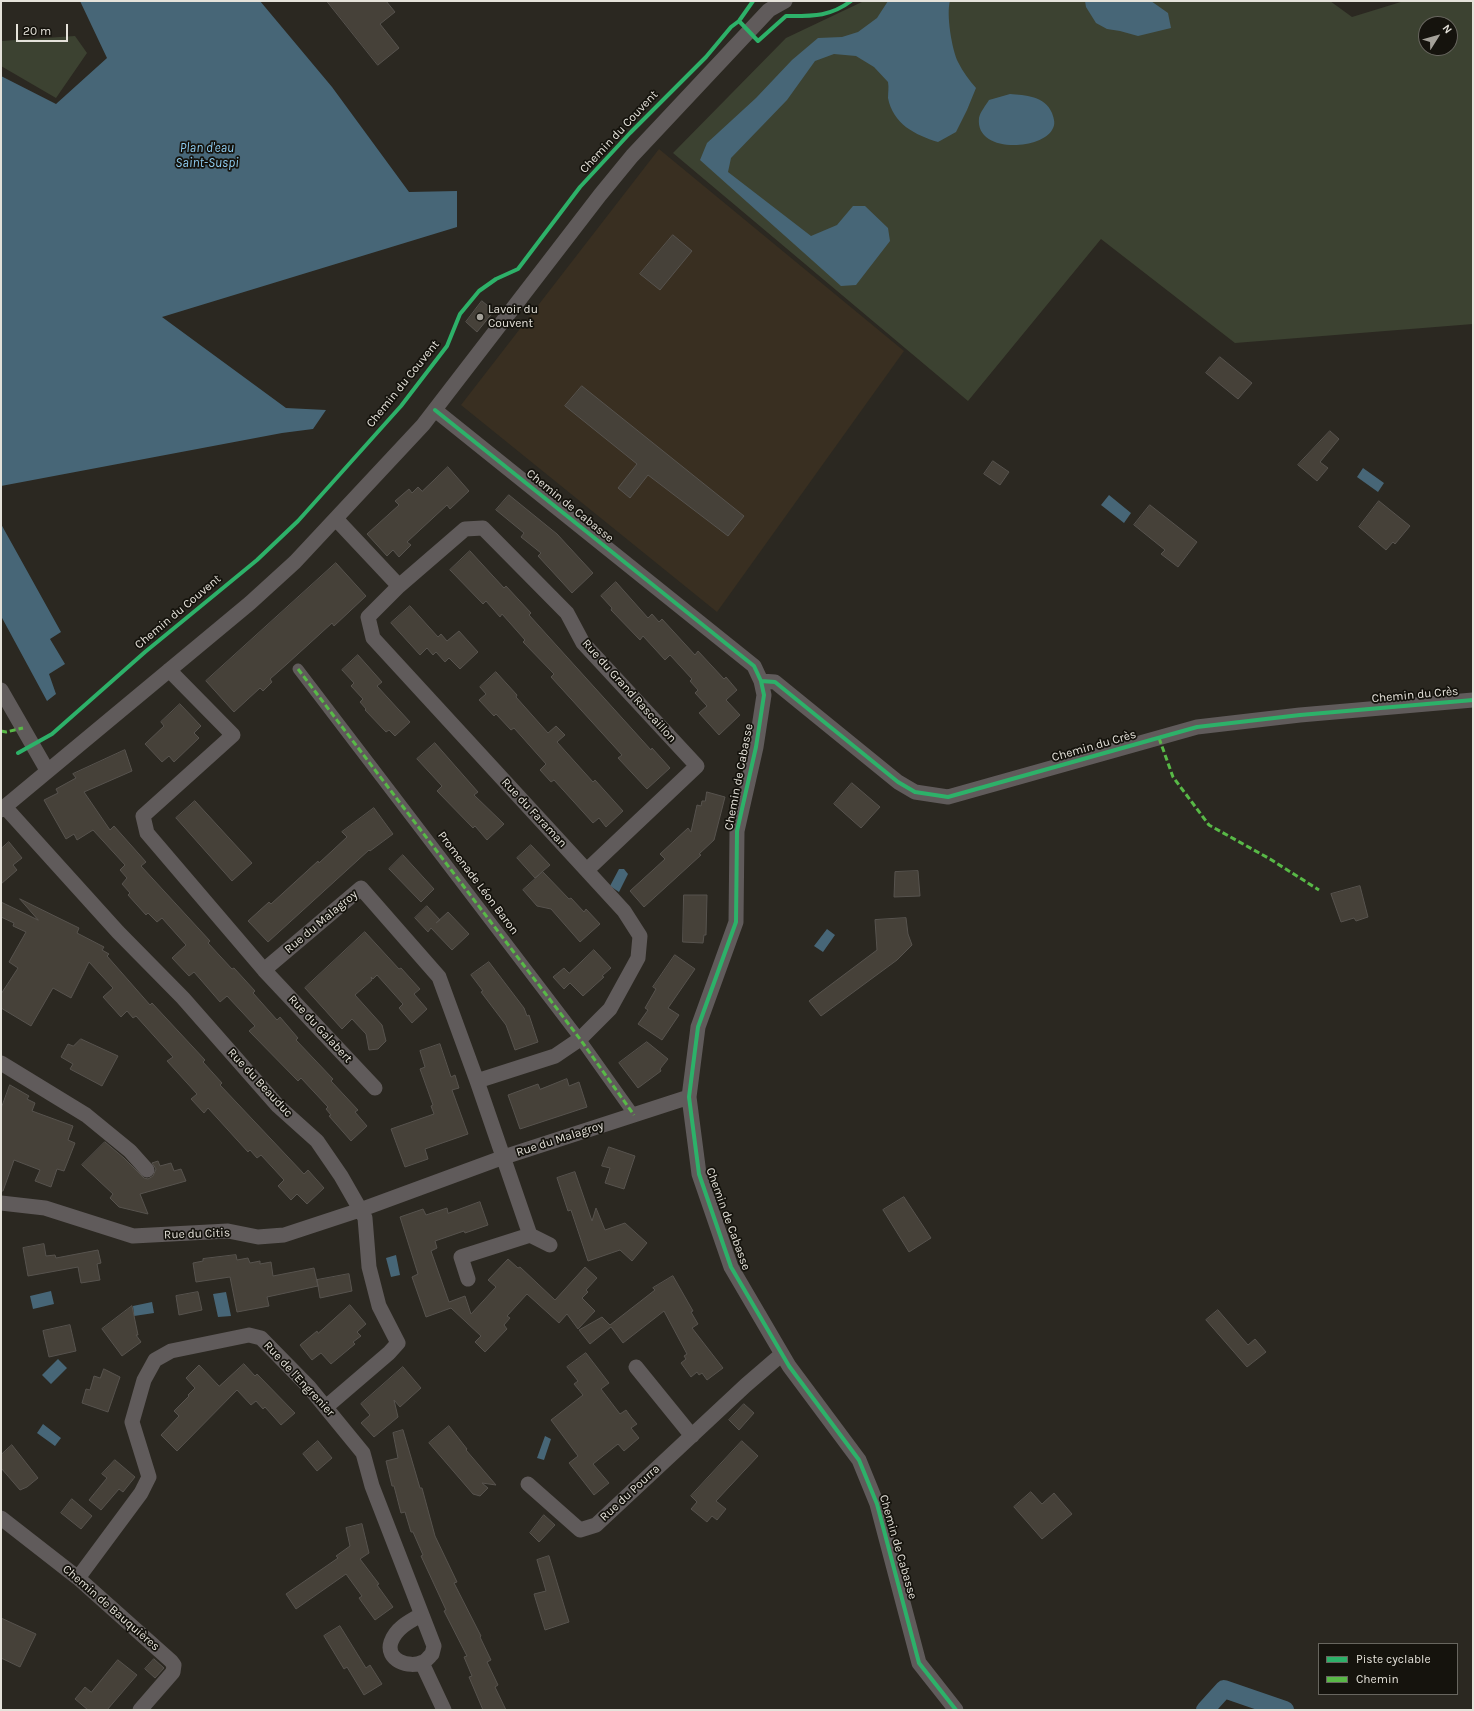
<!DOCTYPE html>
<html>
<head>
<meta charset="utf-8">
<style>
	body { margin:0 }
	#map { position:relative; width:1474px; height:1711px; overflow:hidden; background:#2b2821; font-family:Karla,sans-serif }
	canvas { display:block }
	.frame { position:absolute; inset:0; border:2px solid #e5e2da; pointer-events:none }
	.legend { position:absolute; left:1318px; top:1643px; width:140px; height:52px; box-sizing:border-box; background:#15130d; border:1px solid #68665f; margin:0; padding:5px 7px; list-style:none; font-size:12px; color:#e5e2da }
	.legend li { display:flex; align-items:center; gap:8px; height:20px }
	.legend b { width:20px; border:1px solid #68665f }
	.north { position:absolute; left:1418px; top:16px; width:40px; height:40px; box-sizing:border-box; background:#15130d; border:1px solid #68665f; border-radius:50%; rotate:53deg; font-size:11px; font-weight:700; line-height:16px; text-align:center; color:#e5e2da }
	.north::after { content:''; display:block; margin:auto; width:14px; height:18px; background:#a4a199; clip-path:polygon(50% 0,100% 100%,50% 72%,0 100%) }
	.scale { position:absolute; left:16px; top:24px; width:52px; height:18px; box-sizing:border-box; border:2px solid #e5e2da; border-top:0; padding-left:5px; font-size:12px; line-height:14px; white-space:nowrap; color:#e5e2da; -webkit-text-stroke:3px #15130d; paint-order:stroke }
</style>
</head>
<body>
<div id="map">
<canvas width="1474" height="1711"></canvas>
<div class="frame"></div>
<ul class="legend">
<li><b style="height:5px;background:#2db169"></b>Piste cyclable</li>
<li><b style="height:5px;background:#58b947"></b>Chemin</li>
</ul>
<div class="north">N</div>
<div class="scale">20 m</div>
</div>
<script>
const c = document.querySelector('canvas').getContext('2d');
c.lineJoin = 'round';
function fillPath(path, color) { c.fillStyle = color; c.fill(path, 'evenodd'); }
function trace(path, color, width, dash) { c.strokeStyle = color; c.lineWidth = width; c.lineCap = dash ? 'butt' : 'round'; c.setLineDash(dash || []); c.stroke(path); }
function write(font, color, halo, rows, align = 'center') {
  c.font = font + ' Karla,sans-serif'; c.lineWidth = 3.5; c.setLineDash([]); c.textBaseline = 'middle'; c.strokeStyle = halo; c.fillStyle = color; for (const [text, x, y, turn = 0] of rows) {
    c.save(); c.translate(x, y); c.rotate((+turn || 0) * Math.PI / 180); c.textAlign = isNaN(turn) ? turn : align; if (halo) c.strokeText(text, 0, 0); c.fillText(text, 0, 0); c.restore();
  }
}
fillPath(new Path2D(`
	M 659,149 L 904,351 L 717,612 L 461,405 Z`), '#392f21');
fillPath(new Path2D(`
	M 864,1 L 1330,1 L 1352,17 L 1404,1 L 1473,1 L 1473,324 L 1235,343 L 1101,239 L 968,401 L 673,153 L 786,38 ZM 1426,24 L 1450,24 L 1450,48 L 1426,48 Z
	M 75,36 L 87,53 L 56,98 L 1,66 L 1,41 Z`), '#3c4231');
fillPath(new Path2D(`
	M 80,1 L 260,1 L 332,87 L 409,192 L 457,191 L 457,227 L 162,317 L 286,408 L 326,410 L 313,429 L 282,433 L 1,486 L 1,76 L 56,104 L 107,58 Z
	M 888,1 L 950,1 C 946,14 952,50 958,62 C 963,72 969,80 976,88 L 967,110 L 956,132 L 938,142 C 915,135 893,124 888,98 C 888,93 889,87 888,82 L 874,67 L 856,56 L 834,54 L 815,61 L 787,100 L 731,158 L 728,172 L 811,236 L 837,225 L 853,206 L 865,206 L 888,228 L 890,241 L 856,285 L 841,286 L 700,160 L 707,143 L 756,98 L 792,60 L 818,38 L 842,37 L 858,32 L 877,18 Z
	M 1085,1 L 1151,1 L 1168,13 L 1171,28 L 1138,36 L 1120,31 L 1107,29 L 1096,23 L 1086,7 Z
	M 1010,94 C 1025,95 1045,96 1052,113 C 1054,119 1056,124 1052,130 C 1041,150 975,154 979,118 C 980,112 986,105 989,100 Z
	M 1363,468 L 1384,483 L 1378,492 L 1357,477 Z
	M 1109,495 L 1131,513 L 1124,523 L 1101,505 Z
	M 1,524 L 61,632 L 50,639 L 65,664 L 49,674 L 56,694 L 47,701 L 1,616 Z
	M 619,869 L 624,869 L 628,874 L 619,892 L 610,886 Z
	M 827,929 L 835,935 L 823,952 L 814,946 Z
	M 396,1255 L 400,1275 L 391,1277 L 386,1258 Z
	M 51,1291 L 54,1304 L 33,1309 L 30,1296 Z
	M 226,1292 L 231,1316 L 218,1317 L 213,1294 Z
	M 152,1302 L 154,1313 L 134,1316 L 133,1306 Z
	M 58,1359 L 67,1368 L 51,1384 L 42,1375 Z
	M 43,1424 L 61,1438 L 55,1446 L 37,1433 Z
	M 545,1436 L 551,1439 L 544,1460 L 537,1458 Z`), '#476677');
trace(new Path2D(`
	M 1205,1710 L 1224,1689 L 1285,1710`), '#476677', 18);
const building = new Path2D(`
	M 327,1 L 386,1 L 395,12 L 380,24 L 399,48 L 378,65 Z
	M 673,235 L 692,251 L 660,290 L 640,274 Z
	M 482,301 L 494,311 L 477,332 L 466,322 Z
	M 1220,357 L 1252,383 L 1238,399 L 1206,373 Z
	M 582,386 L 744,516 L 728,536 L 648,475 L 630,498 L 618,488 L 637,464 L 565,406 Z
	M 1330,431 L 1339,439 L 1320,462 L 1328,468 L 1317,481 L 1298,465 Z
	M 993,461 L 1009,472 L 1000,485 L 984,474 Z
	M 448,467 L 469,491 L 450,509 L 447,505 L 407,542 L 411,545 L 399,557 L 393,550 L 387,556 L 367,534 L 399,505 L 395,501 L 409,489 L 412,493 L 418,487 L 422,491 Z
	M 509,495 L 557,534 L 593,573 L 572,593 L 538,556 L 541,553 L 521,537 L 524,533 L 496,510 Z
	M 1379,501 L 1410,526 L 1395,544 L 1393,542 L 1386,550 L 1359,527 Z
	M 1150,505 L 1197,542 L 1178,567 L 1161,554 L 1165,550 L 1134,525 Z
	M 470,551 L 504,588 L 506,586 L 531,613 L 529,615 L 651,750 L 652,748 L 670,768 L 647,789 L 618,758 L 622,755 L 551,677 L 554,674 L 523,642 L 525,640 L 502,614 L 500,617 L 486,601 L 483,604 L 450,570 Z
	M 336,563 L 366,596 L 334,626 L 332,623 L 287,664 L 270,679 L 272,682 L 263,691 L 260,688 L 234,712 L 206,681 Z
	M 616,582 L 648,618 L 652,614 L 659,622 L 662,619 L 695,655 L 698,651 L 724,679 L 726,677 L 737,690 L 726,700 L 740,715 L 719,735 L 699,713 L 707,706 L 695,693 L 698,690 L 690,681 L 692,679 L 670,655 L 665,660 L 643,636 L 640,640 L 611,610 L 612,608 L 601,596 Z
	M 410,606 L 438,637 L 441,634 L 447,641 L 459,631 L 478,652 L 460,669 L 449,658 L 445,662 L 436,652 L 433,655 L 427,648 L 420,655 L 391,623 Z
	M 358,655 L 382,682 L 377,686 L 410,722 L 395,736 L 389,730 L 386,732 L 365,710 L 366,709 L 360,702 L 363,699 L 351,686 L 354,683 L 342,670 Z
	M 496,672 L 517,695 L 516,697 L 548,733 L 556,726 L 565,735 L 557,742 L 593,782 L 595,780 L 623,811 L 606,827 L 599,818 L 593,823 L 554,780 L 551,782 L 540,770 L 546,764 L 514,728 L 511,730 L 496,714 L 494,716 L 479,700 L 486,694 L 480,687 Z
	M 180,704 L 201,726 L 194,733 L 199,738 L 174,762 L 169,756 L 162,762 L 145,744 L 164,726 L 161,722 Z
	M 435,743 L 478,792 L 474,795 L 504,824 L 487,840 L 475,826 L 473,828 L 437,791 L 442,786 L 417,759 Z
	M 125,750 L 132,771 L 84,792 L 110,830 L 114,826 L 146,862 L 141,866 L 210,941 L 208,943 L 232,969 L 234,968 L 255,991 L 253,993 L 277,1020 L 280,1017 L 298,1038 L 296,1040 L 333,1079 L 331,1081 L 358,1110 L 355,1112 L 367,1126 L 351,1141 L 329,1116 L 331,1115 L 326,1109 L 328,1107 L 301,1078 L 298,1081 L 249,1031 L 255,1026 L 227,996 L 220,1002 L 194,972 L 189,976 L 172,958 L 186,945 L 162,918 L 157,922 L 148,913 L 146,915 L 128,895 L 130,893 L 122,884 L 127,878 L 120,870 L 125,865 L 93,830 L 77,840 L 74,834 L 66,839 L 44,800 L 58,793 L 56,789 L 76,778 L 73,774 Z
	M 852,783 L 880,807 L 861,828 L 834,804 Z
	M 707,792 L 725,797 L 714,840 L 699,854 L 701,855 L 644,907 L 630,891 L 665,859 L 660,854 L 688,828 L 691,832 L 697,805 L 701,806 L 702,801 L 705,801 Z
	M 195,801 L 252,863 L 232,881 L 176,818 Z
	M 374,808 L 393,834 L 370,851 L 369,850 L 268,942 L 248,921 L 269,902 L 271,904 L 318,861 L 319,863 L 347,837 L 342,832 Z
	M 9,842 L 22,858 L 13,865 L 17,870 L 1,884 L 1,849 Z
	M 531,845 L 550,865 L 535,878 L 517,858 Z
	M 403,855 L 434,889 L 421,902 L 389,869 Z
	M 918,871 L 920,896 L 894,897 L 895,872 Z
	M 543,872 L 569,899 L 571,898 L 584,912 L 586,909 L 600,924 L 580,942 L 551,909 L 537,906 L 523,890 Z
	M 1360,886 L 1368,917 L 1356,921 L 1354,918 L 1341,922 L 1331,894 Z
	M 684,895 L 707,895 L 706,935 L 704,935 L 703,943 L 683,942 Z
	M 20,899 L 79,928 L 77,933 L 104,947 L 102,950 L 109,954 L 107,956 L 150,1005 L 152,1003 L 205,1060 L 203,1062 L 222,1083 L 220,1085 L 304,1174 L 308,1170 L 324,1188 L 307,1204 L 297,1194 L 291,1200 L 278,1186 L 284,1180 L 261,1155 L 257,1158 L 250,1150 L 248,1152 L 208,1108 L 204,1113 L 191,1099 L 197,1094 L 167,1061 L 173,1057 L 136,1016 L 133,1018 L 127,1011 L 121,1017 L 103,997 L 113,988 L 89,962 L 71,998 L 53,988 L 31,1026 L 1,1008 L 1,994 L 18,968 L 9,962 L 26,932 L 13,926 L 14,923 L 1,917 L 1,902 L 38,920 Z
	M 427,906 L 440,920 L 436,923 L 448,912 L 469,934 L 452,950 L 431,928 L 428,932 L 415,918 Z
	M 906,918 L 908,934 L 912,945 L 897,960 L 821,1016 L 809,1001 L 877,950 L 875,920 Z
	M 365,932 L 399,969 L 401,968 L 420,989 L 414,994 L 427,1009 L 412,1023 L 399,1008 L 403,1004 L 377,975 L 373,979 L 371,977 L 372,980 L 355,995 L 382,1025 L 386,1041 L 378,1049 L 369,1050 L 366,1034 L 352,1019 L 342,1029 L 305,988 Z
	M 594,950 L 611,968 L 602,976 L 604,977 L 583,996 L 570,983 L 564,989 L 553,977 L 564,968 L 569,973 Z
	M 675,955 L 695,969 L 668,1008 L 679,1015 L 662,1040 L 638,1024 L 648,1010 L 645,1008 L 656,989 L 653,987 Z
	M 489,962 L 524,1008 L 527,1016 L 529,1015 L 538,1042 L 515,1050 L 506,1025 L 481,992 L 483,991 L 471,975 Z
	M 81,1039 L 118,1056 L 102,1086 L 70,1069 L 73,1064 L 61,1057 L 68,1044 L 73,1046 Z
	M 647,1042 L 668,1059 L 660,1069 L 661,1071 L 638,1088 L 619,1063 Z
	M 440,1044 L 451,1077 L 455,1075 L 459,1088 L 452,1090 L 468,1134 L 425,1149 L 428,1159 L 405,1167 L 391,1129 L 434,1114 L 431,1106 L 433,1105 L 420,1069 L 425,1067 L 420,1051 Z
	M 567,1079 L 569,1086 L 579,1082 L 587,1107 L 520,1129 L 508,1095 L 538,1084 L 540,1089 Z
	M 10,1085 L 29,1096 L 27,1099 L 35,1103 L 32,1111 L 73,1126 L 68,1140 L 75,1143 L 64,1171 L 57,1169 L 51,1187 L 35,1181 L 40,1170 L 14,1160 L 3,1191 L 1,1191 L 1,1109 Z
	M 105,1142 L 124,1158 L 144,1178 L 148,1179 L 153,1176 L 156,1169 L 152,1163 L 158,1161 L 160,1166 L 171,1163 L 174,1171 L 181,1169 L 186,1181 L 140,1194 L 148,1214 L 119,1207 L 110,1198 L 113,1194 L 82,1165 Z
	M 609,1147 L 635,1156 L 624,1189 L 605,1183 L 610,1168 L 602,1166 Z
	M 575,1172 L 592,1221 L 596,1208 L 605,1230 L 625,1223 L 647,1243 L 632,1261 L 620,1250 L 588,1261 L 571,1210 L 568,1211 L 557,1178 Z
	M 904,1197 L 931,1238 L 909,1252 L 883,1210 Z
	M 480,1202 L 488,1225 L 465,1233 L 464,1231 L 435,1241 L 437,1248 L 431,1251 L 449,1302 L 465,1296 L 471,1314 L 496,1287 L 488,1280 L 508,1259 L 518,1268 L 520,1267 L 555,1300 L 585,1267 L 597,1278 L 586,1290 L 588,1292 L 582,1298 L 595,1311 L 578,1329 L 567,1314 L 559,1323 L 527,1294 L 507,1316 L 510,1318 L 504,1325 L 507,1329 L 485,1352 L 475,1342 L 481,1336 L 451,1308 L 426,1317 L 412,1277 L 418,1274 L 400,1217 L 423,1209 L 426,1215 L 447,1208 L 448,1213 Z
	M 44,1244 L 46,1256 L 55,1255 L 56,1258 L 98,1250 L 101,1263 L 97,1264 L 100,1280 L 81,1283 L 78,1267 L 28,1276 L 23,1248 Z
	M 236,1255 L 237,1260 L 248,1258 L 250,1263 L 260,1261 L 260,1264 L 271,1262 L 273,1276 L 314,1268 L 318,1286 L 267,1297 L 269,1306 L 237,1312 L 230,1277 L 196,1282 L 193,1263 L 203,1261 L 203,1259 Z
	M 349,1274 L 352,1291 L 320,1298 L 317,1280 Z
	M 673,1276 L 693,1311 L 691,1312 L 698,1324 L 692,1328 L 723,1368 L 707,1380 L 702,1373 L 699,1375 L 697,1372 L 691,1377 L 681,1363 L 686,1359 L 684,1356 L 687,1354 L 664,1311 L 623,1343 L 611,1327 L 590,1344 L 579,1330 L 602,1317 L 610,1325 L 655,1290 L 653,1288 Z
	M 198,1292 L 202,1310 L 179,1315 L 176,1296 Z
	M 350,1305 L 366,1324 L 357,1332 L 361,1336 L 353,1342 L 355,1344 L 331,1364 L 321,1353 L 312,1360 L 300,1345 L 317,1331 L 318,1333 Z
	M 132,1306 L 138,1335 L 136,1335 L 141,1342 L 122,1356 L 102,1329 Z
	M 1218,1310 L 1248,1345 L 1255,1339 L 1266,1352 L 1247,1367 L 1206,1320 Z
	M 70,1325 L 76,1351 L 49,1357 L 43,1331 Z
	M 586,1353 L 609,1383 L 601,1389 L 620,1414 L 626,1410 L 631,1417 L 637,1424 L 631,1428 L 639,1438 L 624,1451 L 618,1444 L 593,1464 L 609,1483 L 594,1495 L 569,1463 L 578,1456 L 551,1420 L 583,1395 L 574,1384 L 578,1381 L 567,1367 Z
	M 244,1364 L 255,1376 L 257,1374 L 295,1413 L 281,1425 L 265,1407 L 263,1409 L 256,1401 L 251,1405 L 237,1390 L 177,1451 L 161,1435 L 179,1416 L 174,1411 L 189,1396 L 188,1395 L 195,1388 L 186,1378 L 199,1365 L 219,1386 Z
	M 403,1367 L 421,1388 L 400,1407 L 394,1400 L 398,1417 L 374,1437 L 361,1423 L 370,1415 L 361,1404 Z
	M 104,1369 L 120,1377 L 108,1412 L 82,1403 L 86,1389 L 90,1390 L 94,1376 L 100,1378 Z
	M 744,1404 L 754,1413 L 739,1430 L 729,1420 Z
	M 449,1426 L 467,1449 L 466,1450 L 496,1485 L 482,1483 L 488,1488 L 480,1496 L 473,1494 L 429,1443 Z
	M 403,1430 L 420,1488 L 422,1488 L 435,1536 L 457,1582 L 454,1583 L 481,1636 L 480,1637 L 491,1660 L 487,1662 L 498,1685 L 495,1687 L 506,1710 L 483,1710 L 469,1677 L 472,1676 L 464,1657 L 467,1656 L 444,1611 L 446,1610 L 421,1556 L 423,1555 L 413,1532 L 411,1532 L 405,1512 L 401,1513 L 394,1486 L 392,1486 L 386,1461 L 398,1458 L 393,1433 Z
	M 318,1441 L 332,1458 L 317,1471 L 303,1454 Z
	M 742,1441 L 758,1456 L 716,1501 L 726,1509 L 717,1520 L 712,1516 L 707,1522 L 691,1509 L 697,1502 L 691,1496 Z
	M 12,1445 L 38,1478 L 27,1487 L 20,1490 L 1,1468 L 1,1455 Z
	M 115,1460 L 135,1477 L 123,1492 L 119,1489 L 101,1510 L 89,1500 L 107,1478 L 102,1474 Z
	M 1031,1492 L 1042,1504 L 1054,1493 L 1072,1514 L 1042,1539 L 1014,1507 Z
	M 72,1499 L 92,1516 L 81,1529 L 61,1513 Z
	M 544,1515 L 555,1525 L 539,1542 L 530,1533 Z
	M 362,1524 L 369,1553 L 360,1559 L 379,1584 L 377,1585 L 393,1607 L 375,1620 L 359,1598 L 362,1596 L 346,1574 L 296,1609 L 286,1594 L 338,1558 L 336,1556 L 350,1546 L 346,1528 Z
	M 549,1556 L 569,1622 L 545,1630 L 534,1594 L 546,1591 L 537,1560 Z
	M 1,1618 L 36,1634 L 20,1667 L 1,1658 Z
	M 340,1626 L 366,1668 L 370,1665 L 382,1684 L 364,1695 L 347,1667 L 344,1669 L 324,1636 Z
	M 154,1659 L 164,1668 L 155,1678 L 145,1669 Z
	M 118,1660 L 137,1675 L 107,1710 L 88,1710 L 75,1699 L 85,1687 L 91,1692 Z`);
fillPath(building, '#464139');
trace(building, '#57534e', 1);
trace(new Path2D(`
	M 298,669 L 580,1039 L 634,1115`), '#605b5b', 11);
trace(new Path2D(`
	M 435,410 L 754,666 L 761,681 L 764,695 L 756,747 L 737,831 L 736,922 L 698,1027 L 689,1097 L 699,1174 L 731,1267 L 789,1366 L 859,1460 L 877,1504 L 919,1663 L 956,1710
	M 336,519 L 399,586 L 368,617 L 373,638 L 624,911 L 640,936 L 638,958 L 610,1009 L 580,1039 L 555,1056 L 477,1081
	M 399,586 L 465,529 L 483,528 L 567,613 L 583,643 L 697,766 L 587,870
	M 169,670 L 233,735 L 143,816 L 147,833 L 264,970 L 361,888 L 439,977 L 477,1081 L 530,1235
	M 761,681 L 775,682 L 898,782 L 915,792 L 948,797 L 1197,727 L 1300,715 L 1473,700
	M 1,690 L 47,770
	M 5,807 L 118,932 L 183,998 L 278,1106 L 317,1141 L 341,1176 L 365,1218 L 369,1267 L 379,1306 L 398,1343 L 389,1353 L 326,1407
	M 1,810 L 250,603 L 295,562 L 423,425 L 600,195 L 632,156 L 769,10 L 785,1
	M 264,970 L 375,1088
	M 1,1063 L 86,1115 L 130,1151 L 147,1170
	M 1,1203 L 45,1208 L 133,1236 L 228,1231 L 258,1237 L 284,1235 L 360,1210 L 504,1157 L 689,1097
	M 468,1279 L 461,1257 L 530,1235 L 550,1245
	M 636,1367 L 692,1436
	M 528,1484 L 580,1530 L 596,1525 L 746,1385 L 782,1354
	M 1,1518 L 78,1578 L 171,1661 L 174,1665 L 173,1672 L 140,1710
	M 78,1578 L 141,1493 L 149,1477 L 132,1422 L 144,1380 L 155,1360 L 171,1351 L 249,1335 L 261,1338 L 309,1387 L 363,1453 L 372,1486 L 434,1646 L 432,1654 C 429,1657 426,1661 423,1662 C 409,1669 385,1660 391,1642 C 396,1628 410,1621 421,1615
	M 422,1663 L 444,1710`), '#605b5b', 15);
trace(new Path2D(`
	M 298,669 L 580,1039 L 634,1115
	M 1,731 L 6,732 L 23,728
	M 1159,738 L 1173,777 L 1209,825 L 1270,859 L 1319,890`), '#58b947', 3, [6, 3]);
trace(new Path2D(`
	M 739,21 L 758,41 L 786,16 C 812,16 830,17 851,1
	M 435,410 L 754,666 L 761,681 L 764,695 L 756,747 L 737,831 L 736,922 L 698,1027 L 689,1097 L 699,1174 L 731,1267 L 789,1366 L 859,1460 L 877,1504 L 919,1663 L 956,1710
	M 761,681 L 775,682 L 898,782 L 915,792 L 948,797 L 1197,727 L 1300,715 L 1473,700
	M 18,753 L 52,734 L 145,652 L 257,560 L 298,521 L 401,406 L 447,346 L 460,314 L 479,291 L 496,279 L 518,269 L 580,187 L 630,133 L 706,57 L 731,27 L 739,21 L 753,1`), '#2db169', 4);
for (const [x, y, r, color] of [
	[480,317,4,"#a4a199"]
]) { const dot = new Path2D(); dot.arc(x, y, r, 0, 2 * Math.PI); c.fillStyle = color; c.fill(dot); trace(dot, '#15130d', 1.5); }
write('12px', '#e5e2da', '#15130d', [
	["Chemin du Couvent",619,132,-47],
	["Chemin du Couvent",403,384,-51],
	["Chemin de Cabasse",570,506,39],
	["Chemin du Couvent",178,612,-40],
	["Rue du Grand Rascaillon",629,691,48],
	["Chemin du Crès",1415,695,-5],
	["Chemin du Crès",1094,746,-16],
	["Chemin de Cabasse",739,777,-79],
	["Rue du Faraman",534,813,47],
	["Promenade Léon Baron",478,883,53],
	["Rue du Malagroy",321,922,-40],
	["Rue du Galabert",320,1029,47],
	["Rue du Beauduc",260,1083,47],
	["Rue du Malagroy",560,1139,-18],
	["Chemin de Cabasse",728,1219,70],
	["Rue du Citis",197,1234,-2],
	["Rue de l'Engrenier",299,1379,47],
	["Rue du Pourra",630,1493,-43],
	["Chemin de Cabasse",898,1547,74],
	["Chemin de Bauquières",111,1608,41]
]);
write('12px', '#e5e2da', '#15130d', [
	["Lavoir du",488,310],
	["Couvent",488,324]
], 'left');
write('italic 13px', '#8ecbee', '#15130d', [
	["Plan d'eau",207,148],
	["Saint-Suspi",207,163]
]);
</script>
</body>
</html>
